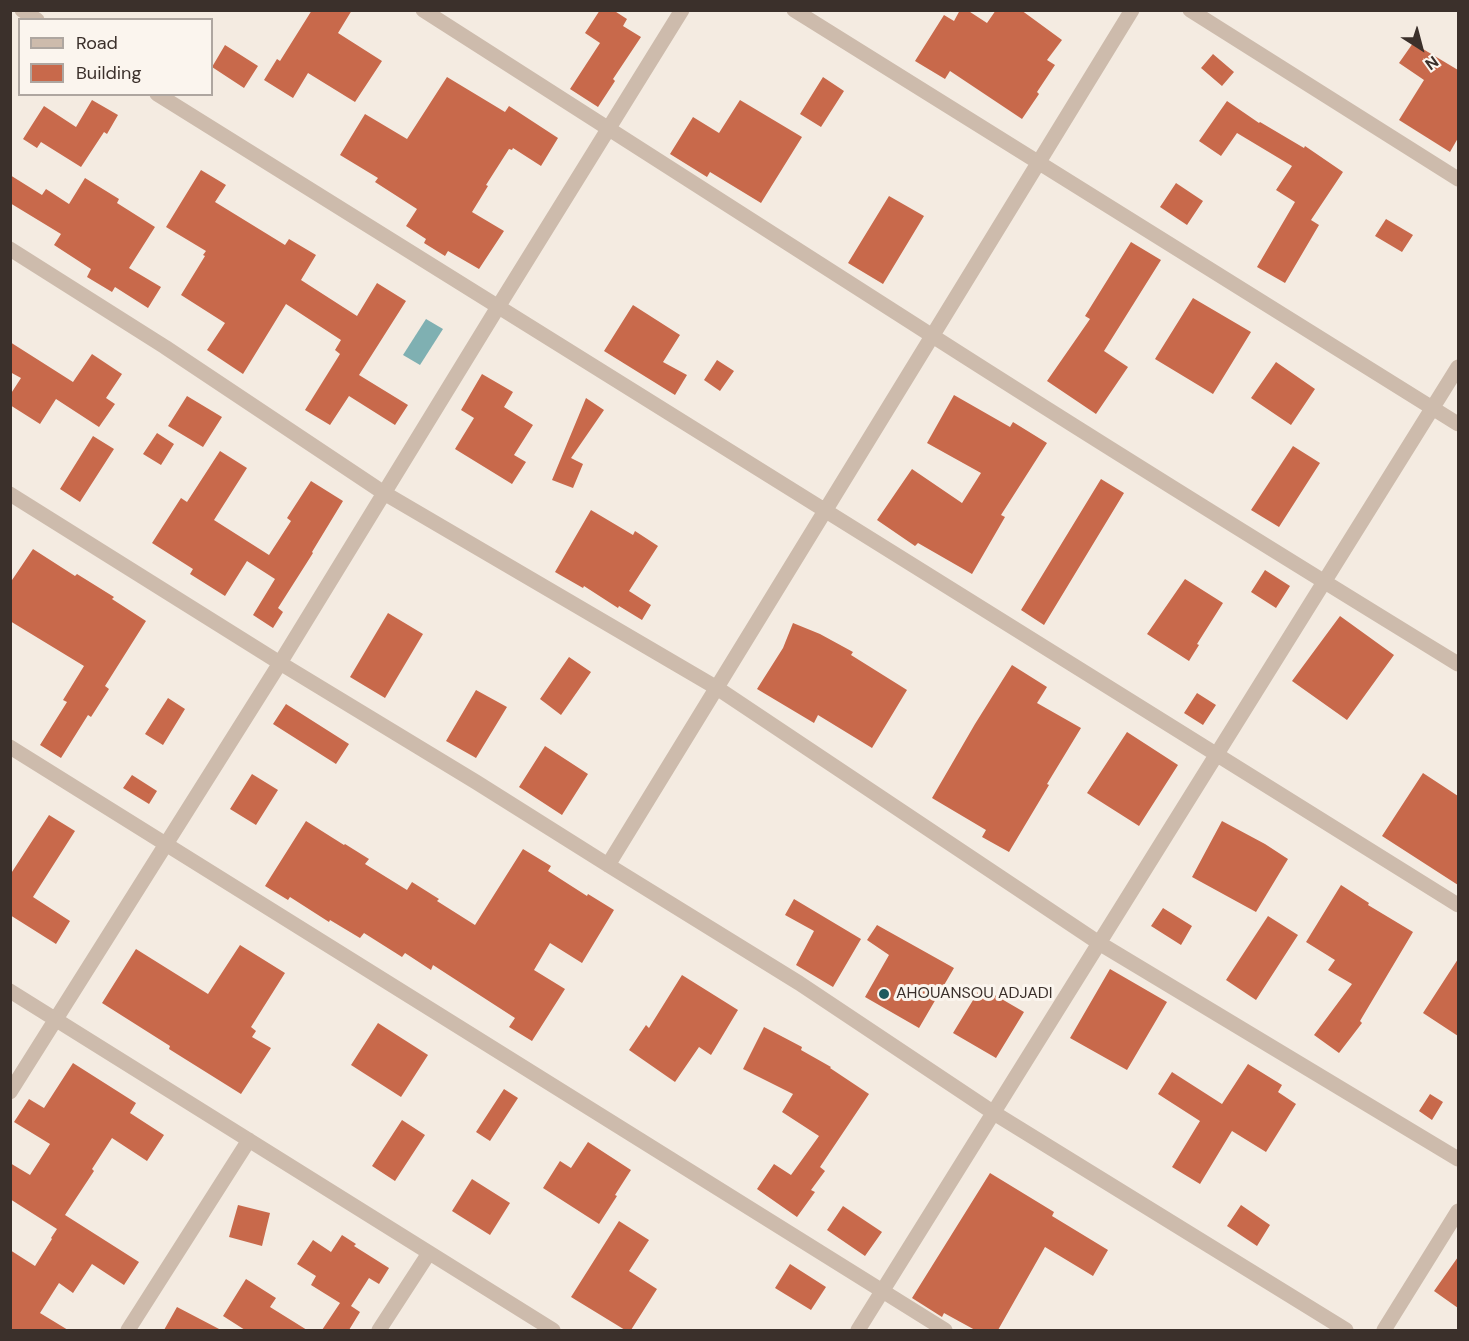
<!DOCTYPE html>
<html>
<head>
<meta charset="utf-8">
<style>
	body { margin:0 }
	#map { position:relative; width:1469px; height:1341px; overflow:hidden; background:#f4ebe1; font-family:"DM Sans",sans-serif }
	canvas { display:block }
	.frame { position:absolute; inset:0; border:12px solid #3b302b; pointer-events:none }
	.legend { position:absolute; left:18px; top:18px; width:195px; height:78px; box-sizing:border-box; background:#fbf5ee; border:2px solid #aea6a0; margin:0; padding:8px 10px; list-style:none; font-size:18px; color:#3b302b }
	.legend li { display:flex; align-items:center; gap:12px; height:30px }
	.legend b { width:30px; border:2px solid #aea6a0 }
	.north { position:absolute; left:1391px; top:18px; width:60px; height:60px; -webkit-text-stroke:4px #fbf5ee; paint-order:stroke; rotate:144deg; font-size:16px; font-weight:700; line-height:24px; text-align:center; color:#3b302b }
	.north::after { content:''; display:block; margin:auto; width:21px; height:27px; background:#3b302b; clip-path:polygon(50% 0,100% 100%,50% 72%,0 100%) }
</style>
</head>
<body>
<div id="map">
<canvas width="1469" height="1341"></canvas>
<div class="frame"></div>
<ul class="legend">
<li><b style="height:8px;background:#cdbbac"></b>Road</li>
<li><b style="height:16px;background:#c8694b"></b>Building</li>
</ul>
<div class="north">N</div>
</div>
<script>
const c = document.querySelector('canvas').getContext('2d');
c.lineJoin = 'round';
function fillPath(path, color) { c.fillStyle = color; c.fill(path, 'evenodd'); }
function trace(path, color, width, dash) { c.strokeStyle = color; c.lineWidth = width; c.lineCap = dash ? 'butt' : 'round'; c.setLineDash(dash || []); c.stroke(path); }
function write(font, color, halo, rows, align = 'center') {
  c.font = font + ' "DM Sans",sans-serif'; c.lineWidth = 6; c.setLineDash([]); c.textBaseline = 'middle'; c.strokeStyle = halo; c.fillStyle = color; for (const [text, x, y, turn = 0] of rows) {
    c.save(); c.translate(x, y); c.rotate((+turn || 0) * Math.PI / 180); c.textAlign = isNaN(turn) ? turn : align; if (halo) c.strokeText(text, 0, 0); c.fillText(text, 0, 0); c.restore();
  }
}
fillPath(new Path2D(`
	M 426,319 L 443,329 L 420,365 L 403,355 Z`), '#7fb0b2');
fillPath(new Path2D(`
	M 312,10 L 352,10 L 338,33 L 382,61 L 355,102 L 308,73 L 293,98 L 264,80 L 277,59 L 280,61 Z
	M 600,10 L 613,10 L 627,19 L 623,26 L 641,37 L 613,79 L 615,81 L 598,107 L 570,89 L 600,43 L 585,33 Z
	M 960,10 L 967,10 L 987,23 L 996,10 L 1021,10 L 1062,40 L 1047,60 L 1055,65 L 1037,92 L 1039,94 L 1022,119 L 950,71 L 945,79 L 915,61 L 944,15 L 954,21 Z
	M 1413,43 L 1458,70 L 1458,138 L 1450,152 L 1399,120 L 1424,80 L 1399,63 Z
	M 225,45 L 258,66 L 244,88 L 212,67 Z
	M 1213,54 L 1234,72 L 1222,86 L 1201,68 Z
	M 447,77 L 505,112 L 509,106 L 558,138 L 541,166 L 513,148 L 512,150 L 509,149 L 486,185 L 488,186 L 472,212 L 504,231 L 479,269 L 448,251 L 445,256 L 424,243 L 426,239 L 406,226 L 417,209 L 375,182 L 378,178 L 340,155 L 365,114 L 407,139 Z
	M 823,77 L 844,91 L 821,127 L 800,114 Z
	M 92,100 L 118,115 L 107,134 L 104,132 L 81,167 L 41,142 L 37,148 L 23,139 L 44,106 L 76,127 Z
	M 740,100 L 802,137 L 761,203 L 710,172 L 707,177 L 670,154 L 693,117 L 719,133 Z
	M 1227,101 L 1259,123 L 1260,122 L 1304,148 L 1305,146 L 1343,172 L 1311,220 L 1319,225 L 1285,283 L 1257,267 L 1295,202 L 1276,190 L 1292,166 L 1237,133 L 1221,156 L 1199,141 Z
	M 201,170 L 226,185 L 215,202 L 285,245 L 289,239 L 316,255 L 301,280 L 357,316 L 377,283 L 406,301 L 359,375 L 408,405 L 395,425 L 349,396 L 330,425 L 305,410 L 340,354 L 335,350 L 341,340 L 286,304 L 243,374 L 207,350 L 225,323 L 181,295 L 205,256 L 203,255 L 206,251 L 166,227 Z
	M 10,175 L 42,195 L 46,189 L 69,204 L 85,178 L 119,199 L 117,203 L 155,227 L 129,268 L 161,287 L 148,308 L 115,287 L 112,292 L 87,277 L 91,269 L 54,245 L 61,234 L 10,203 Z
	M 1176,183 L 1203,201 L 1187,225 L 1160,207 Z
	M 889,196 L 924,216 L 883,284 L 848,263 Z
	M 1386,219 L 1413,235 L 1402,252 L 1375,236 Z
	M 1131,242 L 1161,260 L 1104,351 L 1128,367 L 1096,414 L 1047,381 L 1090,319 L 1085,316 Z
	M 1193,298 L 1251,332 L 1213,394 L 1155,359 Z
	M 633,305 L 680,335 L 663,362 L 687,375 L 675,395 L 604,351 Z
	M 10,342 L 73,382 L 92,354 L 122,374 L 106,398 L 115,404 L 99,427 L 56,399 L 40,424 L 10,405 L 10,395 L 21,378 L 10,372 Z
	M 717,360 L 734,371 L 720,391 L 704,380 Z
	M 1276,362 L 1315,389 L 1291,425 L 1251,398 Z
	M 482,374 L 513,392 L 504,407 L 533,425 L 514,455 L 526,462 L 512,484 L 455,449 L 474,418 L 461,410 Z
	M 954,395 L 1010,427 L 1013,422 L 1047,443 L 1001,515 L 1005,517 L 972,574 L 918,543 L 915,546 L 877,520 L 912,469 L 962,503 L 981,473 L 927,443 Z
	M 187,396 L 222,417 L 203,447 L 168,426 Z
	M 586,398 L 604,410 L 571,458 L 583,464 L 573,488 L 552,480 Z
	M 157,433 L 174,444 L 161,465 L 143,454 Z
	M 93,436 L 114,449 L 80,502 L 60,489 Z
	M 1293,446 L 1320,463 L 1279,527 L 1251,510 Z
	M 220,451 L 247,468 L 214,520 L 269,555 L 291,521 L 287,518 L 311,481 L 343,501 L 312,552 L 313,553 L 278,608 L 283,612 L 273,628 L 253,615 L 275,579 L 247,561 L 225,596 L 190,574 L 193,569 L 152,543 L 181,498 L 187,502 Z
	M 1101,479 L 1124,493 L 1044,625 L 1021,610 Z
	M 591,510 L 633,535 L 635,531 L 658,546 L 629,591 L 651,605 L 642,620 L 619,606 L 618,608 L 584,586 L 583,588 L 555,572 Z
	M 33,549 L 75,576 L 77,574 L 114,597 L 112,599 L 146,621 L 105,686 L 109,689 L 91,717 L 88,715 L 61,758 L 40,745 L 67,702 L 63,700 L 84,666 L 10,621 L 10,583 Z
	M 1265,570 L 1290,586 L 1276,608 L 1251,592 Z
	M 1185,579 L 1223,603 L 1197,644 L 1199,645 L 1189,661 L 1147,634 Z
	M 388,613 L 423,634 L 385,698 L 350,677 Z
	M 1340,616 L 1394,655 L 1347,720 L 1292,681 Z
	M 793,623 L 820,634 L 853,652 L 851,655 L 907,690 L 872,748 L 818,715 L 814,723 L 757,689 L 783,648 Z
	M 569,657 L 591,672 L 561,715 L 540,699 Z
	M 1012,665 L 1047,687 L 1037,703 L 1081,728 L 1047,784 L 1049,785 L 1009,852 L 982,837 L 986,830 L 932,798 L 975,724 Z
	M 476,690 L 507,707 L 476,758 L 446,741 Z
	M 1197,693 L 1216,705 L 1203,725 L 1184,713 Z
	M 168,698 L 185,709 L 163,745 L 145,734 Z
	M 286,704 L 349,744 L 336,764 L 273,724 Z
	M 1127,732 L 1178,765 L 1139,826 L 1087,793 Z
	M 545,746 L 588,774 L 562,815 L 519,787 Z
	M 1423,773 L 1458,796 L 1458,885 L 1382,836 Z
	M 252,774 L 278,790 L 256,825 L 230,809 Z
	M 132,775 L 157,791 L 149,804 L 123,788 Z
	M 49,815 L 75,831 L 33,897 L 70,921 L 56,944 L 10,915 L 10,875 Z
	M 306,821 L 344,845 L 345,844 L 369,859 L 365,864 L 407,890 L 412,882 L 439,899 L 437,901 L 475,925 L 523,849 L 551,866 L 548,871 L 587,896 L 588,894 L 614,910 L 582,963 L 550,943 L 534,970 L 565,989 L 532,1041 L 509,1027 L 515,1018 L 433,965 L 431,970 L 405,953 L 402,957 L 364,933 L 360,938 L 330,920 L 329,922 L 290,897 L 288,900 L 265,886 Z
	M 1222,821 L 1265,844 L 1288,859 L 1256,912 L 1192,877 Z
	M 1341,885 L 1369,903 L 1368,905 L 1413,932 L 1360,1021 L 1362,1023 L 1339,1053 L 1314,1035 L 1352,984 L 1328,970 L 1335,960 L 1306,942 Z
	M 794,899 L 861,939 L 833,987 L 796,965 L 814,931 L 785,915 Z
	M 1163,908 L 1192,926 L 1181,945 L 1151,926 Z
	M 1268,916 L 1298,935 L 1256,1000 L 1226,980 Z
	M 877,925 L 954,968 L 919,1028 L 865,997 L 889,955 L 867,940 Z
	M 240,945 L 285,973 L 251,1027 L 256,1031 L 252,1037 L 271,1048 L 241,1094 L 169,1049 L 170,1046 L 102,1003 L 136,949 L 208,994 Z
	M 1458,959 L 1458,1036 L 1423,1013 Z
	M 1110,969 L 1167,1002 L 1127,1070 L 1070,1038 Z
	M 682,975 L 738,1010 L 711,1055 L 699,1047 L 675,1082 L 629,1050 L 646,1025 L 649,1028 Z
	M 981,987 L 1024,1012 L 996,1058 L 953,1033 Z
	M 378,1023 L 428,1055 L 401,1097 L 351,1065 Z
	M 764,1027 L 802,1047 L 801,1050 L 831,1067 L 830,1068 L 869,1094 L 820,1167 L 825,1171 L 811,1190 L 815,1192 L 797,1217 L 757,1189 L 774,1164 L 791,1175 L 819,1136 L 782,1112 L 793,1094 L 743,1069 Z
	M 73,1063 L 136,1103 L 130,1113 L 164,1135 L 147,1161 L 112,1138 L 92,1169 L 94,1171 L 65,1215 L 139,1262 L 124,1285 L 92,1264 L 73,1293 L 59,1283 L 40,1313 L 68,1330 L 10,1330 L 10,1250 L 35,1266 L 52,1239 L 51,1238 L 57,1229 L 10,1199 L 10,1163 L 30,1175 L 50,1144 L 14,1122 L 29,1099 L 44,1108 Z
	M 1248,1064 L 1282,1085 L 1278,1092 L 1296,1104 L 1266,1152 L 1232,1131 L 1200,1184 L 1172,1167 L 1200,1121 L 1158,1094 L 1172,1072 L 1222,1104 Z
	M 504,1089 L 518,1098 L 490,1141 L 476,1132 Z
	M 1430,1094 L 1443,1102 L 1432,1120 L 1419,1111 Z
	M 402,1120 L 425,1135 L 395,1181 L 372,1166 Z
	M 588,1142 L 631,1170 L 615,1195 L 617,1196 L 599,1224 L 543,1188 L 560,1161 L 571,1168 Z
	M 990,1173 L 1054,1212 L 1052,1216 L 1108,1250 L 1093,1276 L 1045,1247 L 998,1330 L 975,1330 L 944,1313 L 942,1317 L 912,1298 Z
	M 472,1179 L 510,1203 L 490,1235 L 452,1211 Z
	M 238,1205 L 270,1213 L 262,1246 L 229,1237 Z
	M 1241,1205 L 1270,1225 L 1257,1246 L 1227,1226 Z
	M 843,1206 L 882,1232 L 865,1256 L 827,1230 Z
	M 619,1221 L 649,1240 L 629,1271 L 657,1289 L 631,1330 L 625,1330 L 571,1297 Z
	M 342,1235 L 356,1244 L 354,1246 L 389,1268 L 379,1284 L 369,1278 L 351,1306 L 360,1312 L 349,1330 L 322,1330 L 340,1303 L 311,1285 L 316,1276 L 297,1264 L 313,1240 L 331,1252 Z
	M 1458,1257 L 1458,1308 L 1434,1291 Z
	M 790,1264 L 826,1287 L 811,1310 L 775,1288 Z
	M 246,1279 L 276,1298 L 270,1307 L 307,1330 L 245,1330 L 223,1316 Z
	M 177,1307 L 221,1330 L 164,1330 Z`), '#c8694b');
trace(new Path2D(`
	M 22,10 L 37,20
	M 423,10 C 593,118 762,227 931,335 C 1106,447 1282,556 1458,664
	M 794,10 L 1458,424
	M 1190,10 L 1458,179
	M 157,94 L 1458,905
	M 10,249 L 165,347 L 384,493 L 717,688 L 1099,943 L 1458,1159
	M 10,494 L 280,663 L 476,782 L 608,865 L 799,983 L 994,1113 L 1346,1330
	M 10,747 L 945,1330
	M 608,865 L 1132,10
	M 10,991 L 553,1330
	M 10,1092 L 280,663 L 498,307 L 682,10
	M 128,1330 L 249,1140
	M 379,1330 L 429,1253
	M 858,1330 L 1458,367
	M 1384,1330 L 1458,1211`), '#cdbbac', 15);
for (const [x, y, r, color] of [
	[884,994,6,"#1f5a5e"]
]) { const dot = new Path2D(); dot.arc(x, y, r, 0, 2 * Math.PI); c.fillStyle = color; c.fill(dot); trace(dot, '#fbf5ee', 2); }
write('16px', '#3b302b', '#fbf5ee', [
	["AHOUANSOU ADJADI",896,994]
], 'left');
</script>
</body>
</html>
